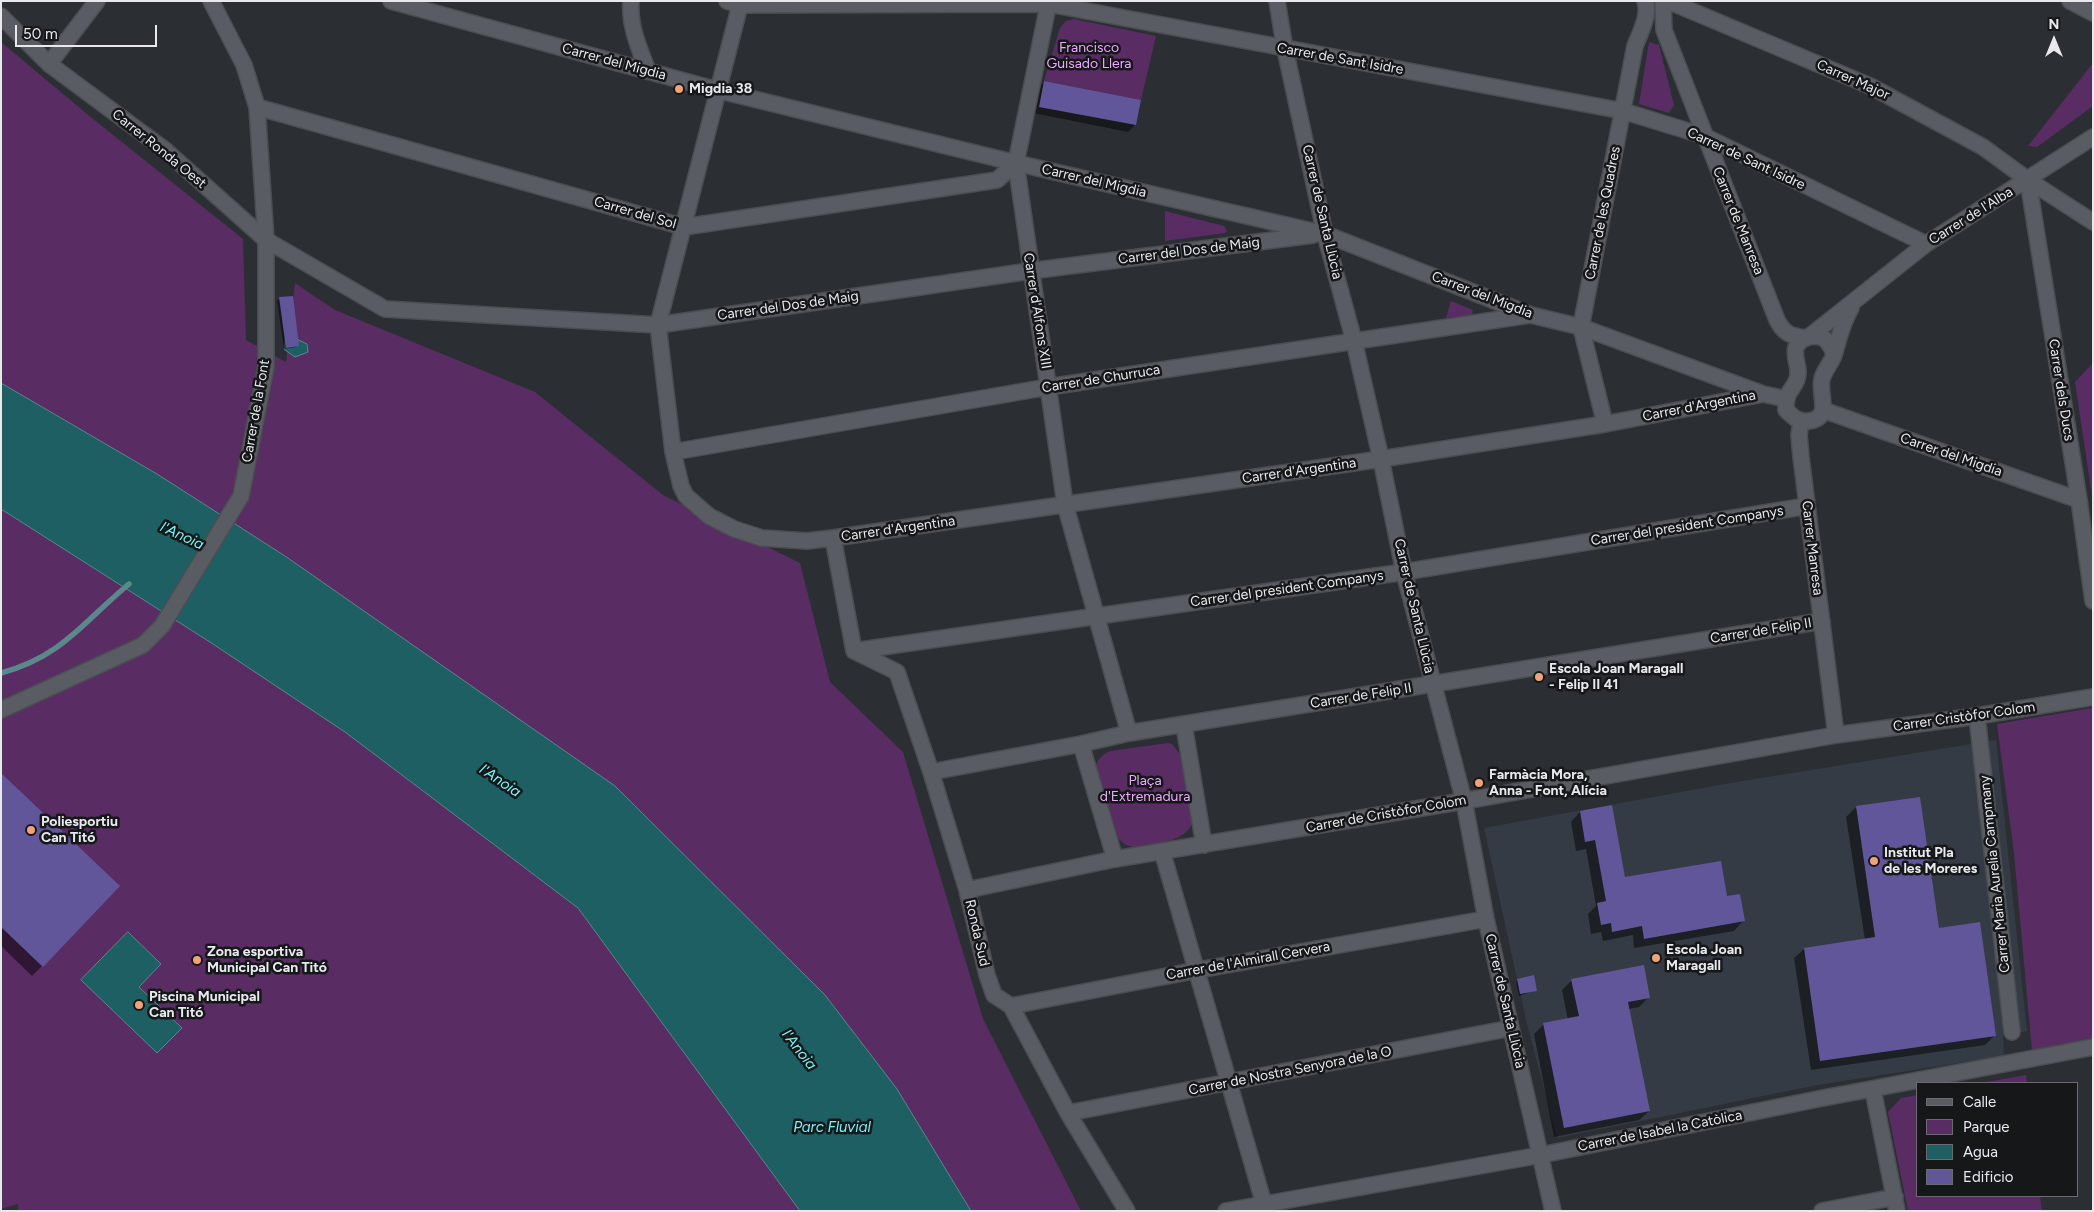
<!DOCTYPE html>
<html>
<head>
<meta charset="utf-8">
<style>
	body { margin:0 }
	#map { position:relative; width:2094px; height:1212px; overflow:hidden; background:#2b2f34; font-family:Figtree,sans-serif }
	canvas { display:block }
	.frame { position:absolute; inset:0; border:2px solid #e7e9ec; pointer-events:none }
	.legend { position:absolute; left:1916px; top:1082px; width:162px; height:115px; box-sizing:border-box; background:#151719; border:1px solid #696b6d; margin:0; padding:6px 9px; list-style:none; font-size:15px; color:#e7e9ec }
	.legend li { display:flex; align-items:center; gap:10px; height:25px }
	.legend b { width:25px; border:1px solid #696b6d }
	.north { position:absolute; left:2029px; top:15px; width:50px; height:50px; -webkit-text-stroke:4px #151719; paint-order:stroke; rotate:0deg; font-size:14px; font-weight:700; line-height:20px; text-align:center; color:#e7e9ec }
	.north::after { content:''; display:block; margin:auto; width:18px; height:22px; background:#e7e9ec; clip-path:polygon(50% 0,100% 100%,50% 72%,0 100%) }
	.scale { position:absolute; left:15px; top:25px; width:142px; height:22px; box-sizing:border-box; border:2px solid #e7e9ec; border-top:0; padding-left:6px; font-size:15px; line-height:18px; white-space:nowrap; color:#e7e9ec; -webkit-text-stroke:4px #151719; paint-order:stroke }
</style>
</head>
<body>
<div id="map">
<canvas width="2094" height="1212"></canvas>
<div class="frame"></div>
<ul class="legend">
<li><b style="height:6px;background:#595d63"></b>Calle</li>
<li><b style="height:14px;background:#592c63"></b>Parque</li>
<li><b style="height:14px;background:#1d5f62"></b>Agua</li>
<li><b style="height:14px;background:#62569b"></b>Edificio</li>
</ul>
<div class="north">N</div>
<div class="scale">50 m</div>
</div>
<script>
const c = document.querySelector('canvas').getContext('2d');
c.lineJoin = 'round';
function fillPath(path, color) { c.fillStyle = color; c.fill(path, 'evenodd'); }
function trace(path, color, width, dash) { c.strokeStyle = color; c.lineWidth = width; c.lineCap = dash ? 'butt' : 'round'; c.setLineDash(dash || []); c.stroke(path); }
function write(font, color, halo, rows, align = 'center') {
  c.font = font + ' Figtree,sans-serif'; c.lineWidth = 5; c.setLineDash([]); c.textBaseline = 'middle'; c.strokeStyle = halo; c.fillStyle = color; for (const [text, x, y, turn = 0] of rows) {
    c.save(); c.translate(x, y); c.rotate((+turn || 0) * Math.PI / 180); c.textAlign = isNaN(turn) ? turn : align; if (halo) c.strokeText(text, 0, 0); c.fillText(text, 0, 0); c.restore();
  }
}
fillPath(new Path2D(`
	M 1996,740 L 2027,1031 L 2003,1036 L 2004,1056 L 1817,1085 L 1557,1138 L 1526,1020 L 1484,828 L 1725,784 Z`), '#353b45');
fillPath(new Path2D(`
	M 1074,19 L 1156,36 L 1141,100 L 1044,81 L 1060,28 L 1066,21 Z
	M 1,42 L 87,114 L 243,239 L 246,340 L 286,362 L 295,283 L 335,310 L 535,392 L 663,495 L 800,563 L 830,682 L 903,752 L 983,1019 L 1081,1211 L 971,1211 L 897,1089 L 825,995 L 285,556 L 157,474 L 1,383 Z
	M 1649,42 L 1659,45 L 1674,105 L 1669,113 L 1639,104 Z
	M 2093,63 L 2093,106 L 2037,147 L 2028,146 Z
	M 1165,211 L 1224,226 L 1227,231 L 1225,233 L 1165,241 Z
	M 1451,301 L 1473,310 L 1472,315 L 1446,318 Z
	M 2093,363 L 2093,503 L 2075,382 Z
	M 1,509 L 213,644 L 345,732 L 578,908 L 800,1211 L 18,1211 L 18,1204 L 1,1209 Z
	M 2092,708 L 2093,1039 L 2032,1051 L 2014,853 L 1997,724 Z
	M 1168,743 L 1172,744 L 1182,757 L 1193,820 C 1187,844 1153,843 1133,847 L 1126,845 L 1115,836 L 1095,771 C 1096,761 1100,756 1110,751 Z
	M 2026,1075 L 2027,1083 L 1981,1083 Z
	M 1918,1095 L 1918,1196 L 2040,1196 L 2042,1211 L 1908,1211 L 1888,1112 L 1901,1098 Z`), '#592c63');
const water = new Path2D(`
	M 286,334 L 307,344 L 308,352 L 295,357 L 285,350 Z
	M 1,383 L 157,474 L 285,556 L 615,786 L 825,995 L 897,1089 L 971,1211 L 800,1211 L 578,908 L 345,732 L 213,644 L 1,509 Z
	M 128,932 L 161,964 L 139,987 L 182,1028 L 157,1053 L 81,980 Z`);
fillPath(water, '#1d5f62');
trace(water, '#5a888b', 1);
fillPath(new Path2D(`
	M 1044,82 L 1135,125 L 1128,132 L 1033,113 L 1037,89 Z
	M 279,299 L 298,345 L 296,347 L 284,349 L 277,301 Z
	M 1,775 L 42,966 L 32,976 L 1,946 Z
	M 1856,807 L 1938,929 L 1995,1035 L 1985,1045 L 1811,1070 L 1794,958 L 1804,949 L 1865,940 L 1846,817 Z
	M 1580,812 L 1624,879 L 1726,898 L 1743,921 L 1734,931 L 1634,948 L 1633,935 L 1603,941 L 1601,932 L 1591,934 L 1588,914 L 1596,906 L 1586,849 L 1576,851 L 1571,822 Z
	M 1518,980 L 1536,990 L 1519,996 L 1516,982 Z
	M 1572,980 L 1649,997 L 1639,1007 L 1629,1009 L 1649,1111 L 1639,1120 L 1554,1137 L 1534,1034 L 1543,1025 L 1568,1020 L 1562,990 Z`), '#0007');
trace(new Path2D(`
	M 1,673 C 62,657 84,621 129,584`), '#5a888b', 5.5);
fillPath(new Path2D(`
	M 1044,81 L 1141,100 L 1136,125 L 1039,107 Z
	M 293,296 L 299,346 L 286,348 L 279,297 Z
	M 1,773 L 120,886 L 43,967 L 1,927 Z
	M 1920,797 L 1939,928 L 1980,922 L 1996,1036 L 1820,1061 L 1804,948 L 1875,937 L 1856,806 Z
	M 1612,805 L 1625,877 L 1721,861 L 1727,896 L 1740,894 L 1745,921 L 1644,939 L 1642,926 L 1612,932 L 1611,923 L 1601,925 L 1597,903 L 1606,901 L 1595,840 L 1585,842 L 1580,811 Z
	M 1644,965 L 1650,998 L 1628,1002 L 1650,1111 L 1564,1128 L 1543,1023 L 1579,1016 L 1571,979 Z
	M 1534,975 L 1537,991 L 1520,994 L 1517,979 Z`), '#62569b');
const street = new Path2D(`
	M 391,1 L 717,90 L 1016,163 L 1325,234 L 1531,315 L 1581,327 L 1763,394 L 1786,399
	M 631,1 C 629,26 639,48 648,71
	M 727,1 L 740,5 L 1049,4 L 1623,111 L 1704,136 L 1926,244
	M 741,1 L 658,325 L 673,452 L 681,486 L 686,496 L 709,516 L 734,529 L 762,538 L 807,541 L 833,538 L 1381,459 L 1605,424 L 1763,394
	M 1049,1 L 1016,163 L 1065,504 L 1129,733
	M 1277,1 L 1285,49 L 1325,234 L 1354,341 L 1381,459 L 1404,572 L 1464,801 L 1486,919 L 1553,1211
	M 1663,1 L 1664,30 L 1777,320 C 1784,334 1791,336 1806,338
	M 1668,1 L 1870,86 L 1983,147 L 2028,180 L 2093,222
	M 2070,1 L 2093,13
	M 1,16 L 49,64 L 165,150 L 266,240 L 385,309 L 658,325 L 1030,271 L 1313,235
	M 49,64 L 97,1
	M 257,107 L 684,227 L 997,180 L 1016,163
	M 2028,180 L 2079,500 L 2093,601
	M 1810,336 L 1926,244 L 2093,137
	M 1834,354 C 1832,349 1829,341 1823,338 C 1814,334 1801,337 1796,347 C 1793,356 1799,365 1798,374 C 1797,389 1785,388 1786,410 C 1793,417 1799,423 1809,421 C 1833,418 1818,393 1822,379 C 1824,370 1831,364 1834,355 C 1839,338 1842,323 1851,308
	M 1823,410 L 2079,500
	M 1801,421 L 1799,435 L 1801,457 L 1836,735
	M 1605,424 L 1581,327 L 1635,46 C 1640,33 1650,15 1645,1
	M 673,452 L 1048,387 L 1529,315
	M 833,538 L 854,651
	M 854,651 L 1404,572 L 1807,506
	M 854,651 L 897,672 L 931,772 L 967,890 L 987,975 L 994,995 L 1011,1006 L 1068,1113 L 1127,1211
	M 1,710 L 143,645 L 162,626 L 241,496 L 266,367 L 266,240 L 257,107 L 244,65 L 211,1
	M 1977,716 L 2012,1032
	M 1184,725 L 1204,845
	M 1081,744 L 1115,859
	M 931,772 L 1081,744 L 1129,733 L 1822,621
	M 1162,851 L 1266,1211
	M 967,890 L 1115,859 L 1464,801 L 1836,735 L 1977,716 L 2093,697
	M 1011,1006 L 1198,970 L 1486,919
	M 1873,1090 L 1897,1211
	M 1068,1113 L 1511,1028
	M 1226,1211 L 1541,1155 L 1818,1099 L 2093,1047
	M 1822,1211 L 1895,1197`);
trace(street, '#4b4e51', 18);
trace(street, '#595d63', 15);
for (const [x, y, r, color] of [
	[679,89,5,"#f0a278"],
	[1539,677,5,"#f0a278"],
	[1479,783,5,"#f0a278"],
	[31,830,5,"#f0a278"],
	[1874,861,5,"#f0a278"],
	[1656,958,5,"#f0a278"],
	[197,960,5,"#f0a278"],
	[139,1005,5,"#f0a278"]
]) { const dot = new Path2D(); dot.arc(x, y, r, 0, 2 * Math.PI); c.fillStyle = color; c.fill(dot); trace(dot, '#151719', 2); }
write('14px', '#eea9ff', '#151719', [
	["Francisco",1089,48],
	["Guisado Llera",1089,64],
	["Plaça",1145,781],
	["d'Extremadura",1145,797]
]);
write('14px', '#e7e9ec', '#151719', [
	["Carrer de Sant Isidre",1340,59,10],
	["Carrer del Migdia",614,62,15],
	["Carrer Major",1853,80,24],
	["Carrer Ronda Oest",159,149,39],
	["Carrer de Sant Isidre",1746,159,25],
	["Carrer del Migdia",1094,181,13],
	["Carrer de Santa Llùcia",1322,212,77],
	["Carrer del Sol",635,213,16],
	["Carrer de les Quadres",1603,213,-79],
	["Carrer de l'Alba",1971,216,-32],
	["Carrer de Manresa",1738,221,68],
	["Carrer del Dos de Maig",1189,251,-7],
	["Carrer del Migdia",1482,295,21],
	["Carrer del Dos de Maig",788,306,-8],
	["Carrer d'Alfons XIII",1037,311,81],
	["Carrer de Churruca",1101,379,-9],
	["Carrer dels Ducs",2061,390,81],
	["Carrer d'Argentina",1699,406,-11],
	["Carrer de la Font",256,411,-80],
	["Carrer del Migdia",1951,455,19],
	["Carrer d'Argentina",1299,471,-8],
	["Carrer del president Companys",1687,526,-9],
	["Carrer d'Argentina",898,529,-8],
	["Carrer Manresa",1812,548,83],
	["Carrer del president Companys",1287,589,-8],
	["Carrer de Santa Llùcia",1414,606,77],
	["Carrer de Felip II",1761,631,-9],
	["Carrer de Felip II",1361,696,-9],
	["Carrer Cristòfor Colom",1964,717,-8],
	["Carrer de Cristòfor Colom",1386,814,-10],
	["Carrer Maria Aurelia Campmany",1995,874,-96],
	["Ronda Sud",977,933,77],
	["Carrer de l'Almirall Cervera",1248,961,-10],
	["Carrer de Santa Llùcia",1505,1001,77],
	["Carrer de Nostra Senyora de la O",1290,1071,-11],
	["Carrer de Isabel la Catòlica",1660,1131,-11]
]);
write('bold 14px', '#e7e9ec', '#151719', [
	["Migdia 38",689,89],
	["Escola Joan Maragall",1549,669],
	["- Felip II 41",1549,685],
	["Farmàcia Mora,",1489,775],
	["Anna - Font, Alícia",1489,791],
	["Poliesportiu",41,822],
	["Can Titó",41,838],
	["Institut Pla",1884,853],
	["de les Moreres",1884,869],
	["Escola Joan",1666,950],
	["Maragall",1666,966],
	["Zona esportiva",207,952],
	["Municipal Can Titó",207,968],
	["Piscina Municipal",149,997],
	["Can Titó",149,1013]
], 'left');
write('italic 15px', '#79f4fa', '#151719', [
	["l'Anoia",182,536,25],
	["l'Anoia",500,781,34],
	["l'Anoia",799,1050,52],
	["Parc Fluvial",832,1128]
]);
</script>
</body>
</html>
